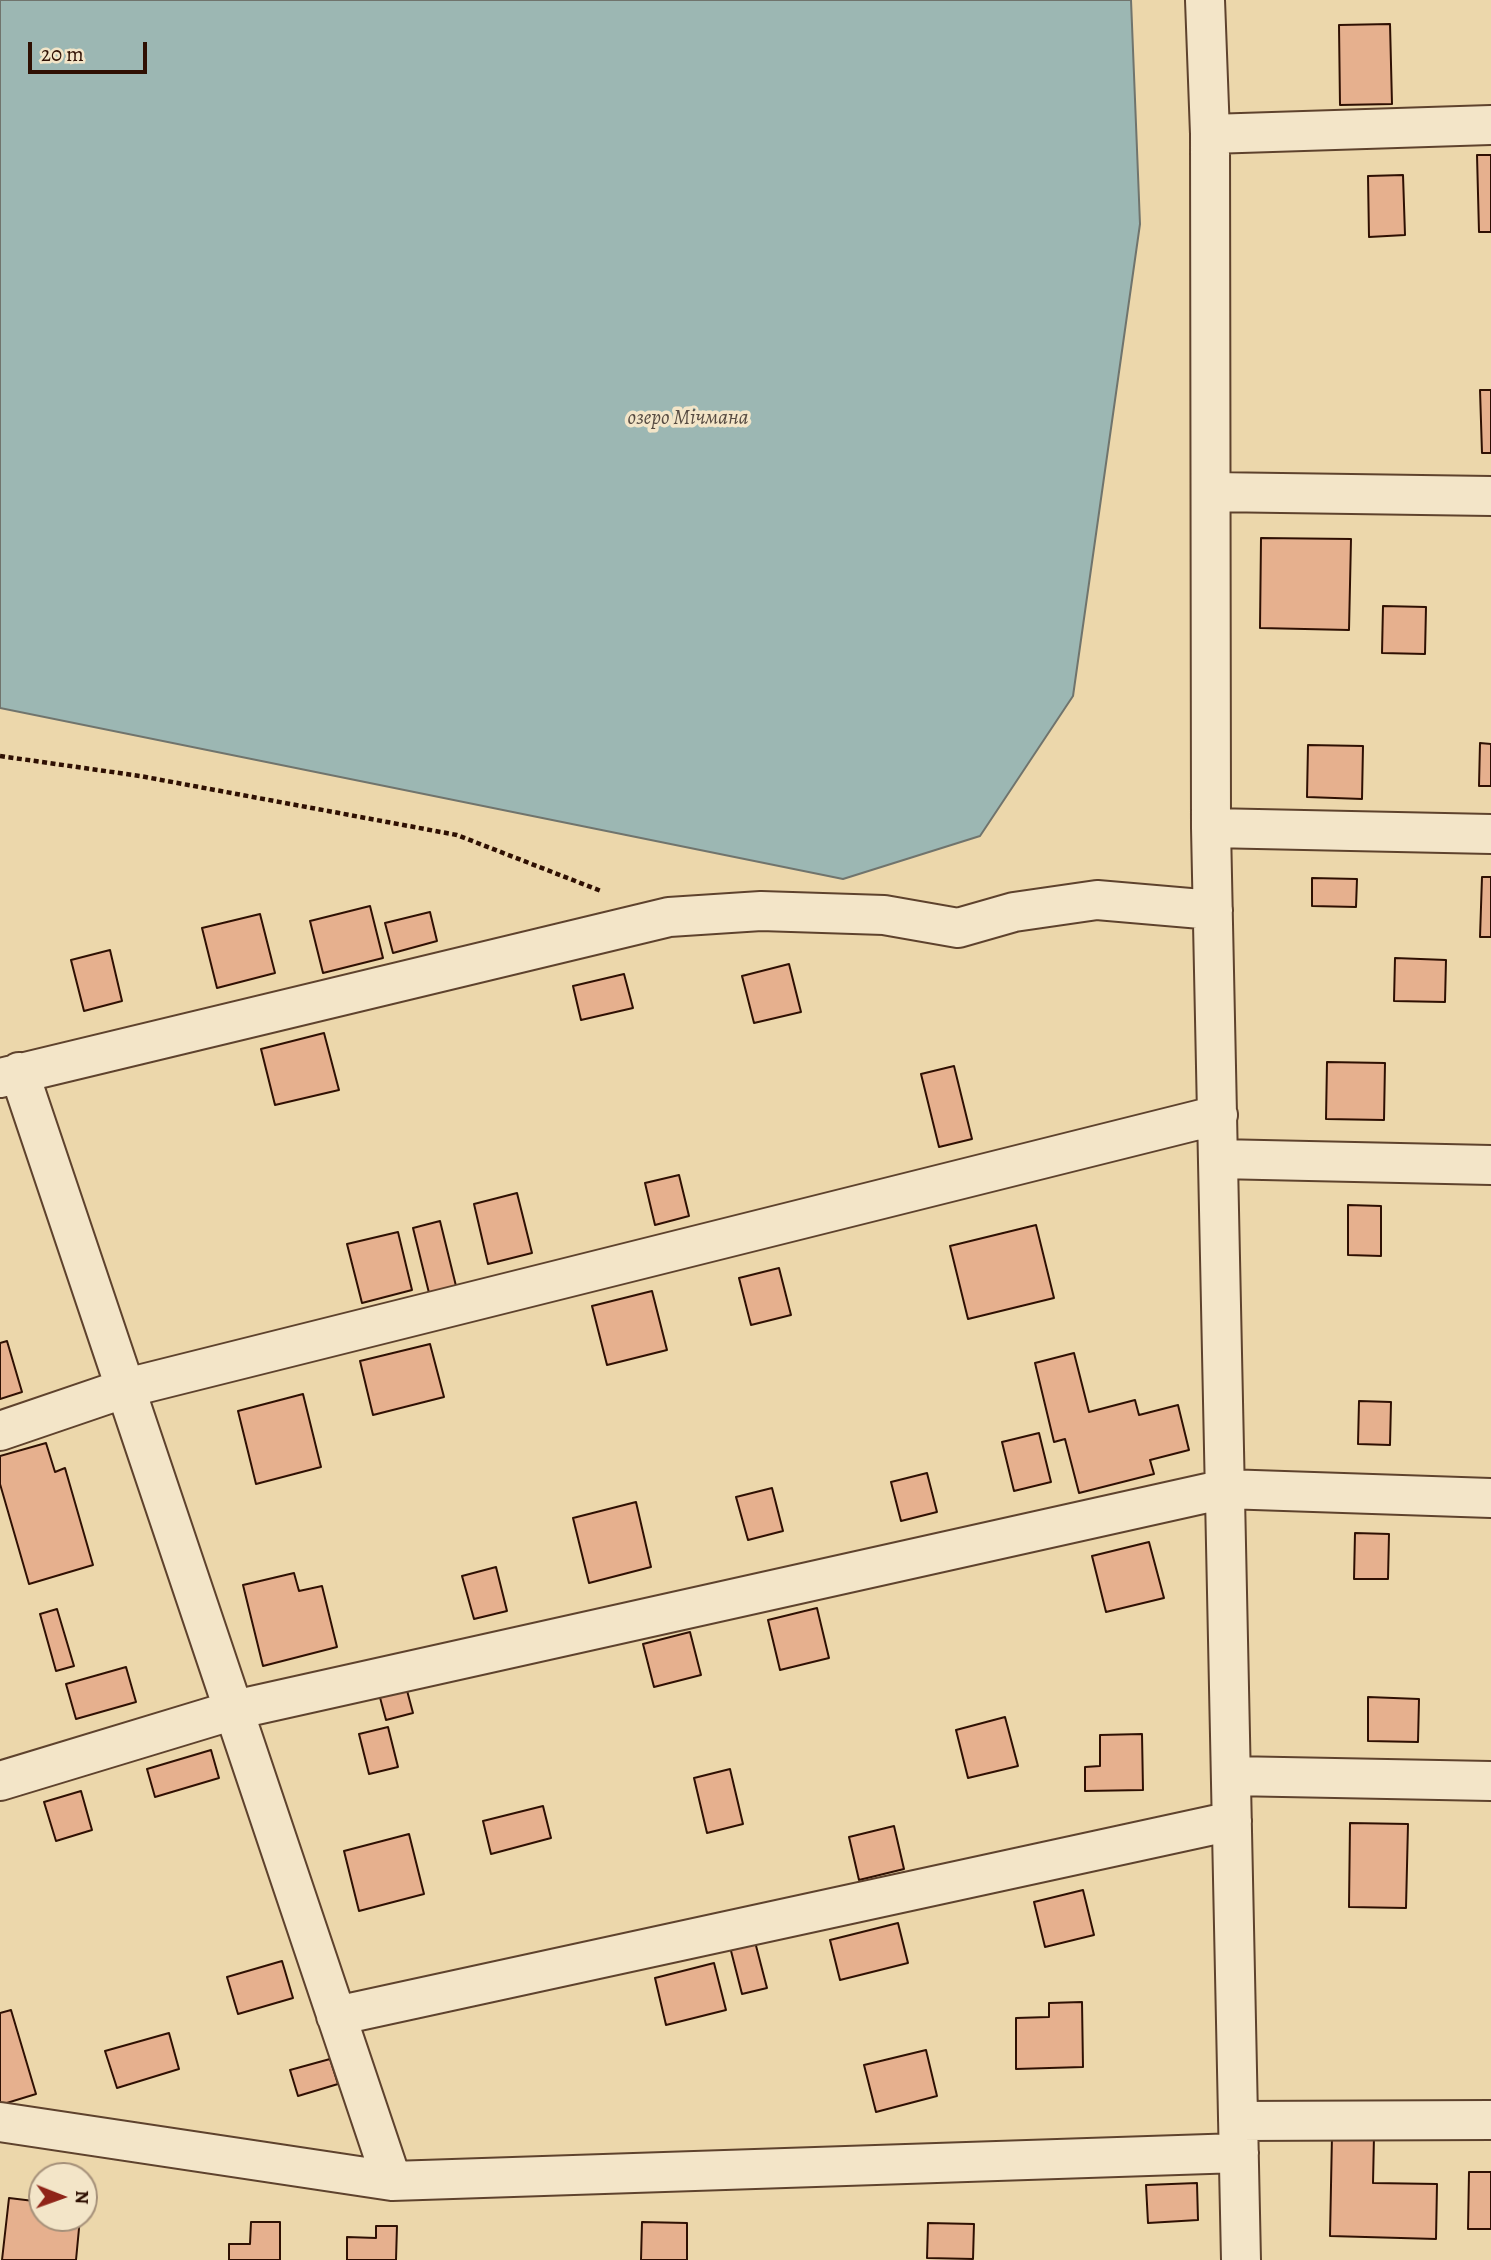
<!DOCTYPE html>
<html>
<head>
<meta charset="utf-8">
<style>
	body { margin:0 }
	#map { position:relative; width:1491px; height:2260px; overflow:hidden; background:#ecd7ab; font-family:Alegreya,serif }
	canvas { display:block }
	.north { position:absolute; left:28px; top:2162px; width:70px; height:70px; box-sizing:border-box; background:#f3e5c8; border:2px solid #a59079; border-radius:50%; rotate:91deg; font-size:19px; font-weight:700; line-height:28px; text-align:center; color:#2f1003 }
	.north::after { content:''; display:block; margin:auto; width:24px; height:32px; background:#8f2418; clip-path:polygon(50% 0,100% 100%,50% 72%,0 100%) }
	.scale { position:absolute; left:28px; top:42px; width:119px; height:32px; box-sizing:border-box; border:4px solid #2f1003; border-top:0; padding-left:9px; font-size:21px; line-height:24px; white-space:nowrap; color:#2f1003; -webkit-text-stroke:5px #f3e5c8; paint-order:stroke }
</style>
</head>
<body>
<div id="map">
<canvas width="1491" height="2260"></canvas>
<div class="north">N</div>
<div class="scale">20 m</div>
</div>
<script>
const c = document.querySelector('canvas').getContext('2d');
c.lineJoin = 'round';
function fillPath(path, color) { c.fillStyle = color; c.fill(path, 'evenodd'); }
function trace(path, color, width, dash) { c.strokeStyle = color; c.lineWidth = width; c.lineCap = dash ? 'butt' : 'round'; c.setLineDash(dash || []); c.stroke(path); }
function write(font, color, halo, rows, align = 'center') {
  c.font = font + ' Alegreya,serif'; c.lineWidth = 7; c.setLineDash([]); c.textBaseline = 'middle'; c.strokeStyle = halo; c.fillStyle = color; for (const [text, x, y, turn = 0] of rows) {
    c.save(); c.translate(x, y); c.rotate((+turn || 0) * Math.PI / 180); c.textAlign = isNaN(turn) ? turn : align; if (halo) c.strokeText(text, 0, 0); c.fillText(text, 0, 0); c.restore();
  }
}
const water = new Path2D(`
	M 0,0 L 1131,0 L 1140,224 L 1073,696 L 980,836 L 843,879 L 0,708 Z`);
fillPath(water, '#9cb7b3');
trace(water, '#70746d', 2);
const building = new Path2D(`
	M 1390,24 L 1392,104 L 1340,105 L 1339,25 Z
	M 1477,155 L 1491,155 L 1491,232 L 1479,232 Z
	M 1403,175 L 1405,235 L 1369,237 L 1368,176 Z
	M 1480,390 L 1491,390 L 1491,453 L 1482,453 Z
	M 1261,538 L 1351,539 L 1349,630 L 1260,628 Z
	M 1383,606 L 1426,607 L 1425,654 L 1382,653 Z
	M 1480,743 L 1491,744 L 1491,786 L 1479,786 Z
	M 1308,745 L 1363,746 L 1362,799 L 1307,797 Z
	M 1482,877 L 1491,877 L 1491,937 L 1480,937 Z
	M 1312,878 L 1357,879 L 1356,907 L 1312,906 Z
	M 370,906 L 383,958 L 323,973 L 310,921 Z
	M 430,912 L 437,941 L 393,953 L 385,923 Z
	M 260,914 L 275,973 L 217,988 L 202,928 Z
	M 110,950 L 122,1001 L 84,1011 L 71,960 Z
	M 1395,958 L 1446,960 L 1445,1002 L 1394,1001 Z
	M 789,964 L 801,1012 L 754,1023 L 742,976 Z
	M 624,974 L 633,1008 L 581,1020 L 573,986 Z
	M 324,1033 L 339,1090 L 275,1105 L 261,1049 Z
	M 1327,1062 L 1385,1063 L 1384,1120 L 1326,1119 Z
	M 954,1066 L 972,1139 L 939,1147 L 921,1074 Z
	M 679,1175 L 689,1216 L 655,1225 L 645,1183 Z
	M 517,1193 L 532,1253 L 488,1264 L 474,1204 Z
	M 1348,1205 L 1381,1206 L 1381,1256 L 1348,1255 Z
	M 440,1221 L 457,1290 L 430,1297 L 413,1228 Z
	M 1036,1225 L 1054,1298 L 968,1319 L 950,1246 Z
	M 398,1232 L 412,1290 L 362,1303 L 347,1244 Z
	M 779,1268 L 791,1315 L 751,1325 L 739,1278 Z
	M 652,1291 L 667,1350 L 607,1365 L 592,1306 Z
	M 7,1341 L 22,1392 L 0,1399 L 0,1343 Z
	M 430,1344 L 444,1397 L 373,1415 L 360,1361 Z
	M 1074,1353 L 1089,1412 L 1135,1400 L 1139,1415 L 1178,1405 L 1189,1450 L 1150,1460 L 1154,1474 L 1079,1493 L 1065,1439 L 1054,1442 L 1035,1363 Z
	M 303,1394 L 321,1467 L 256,1484 L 238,1411 Z
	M 1359,1401 L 1391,1402 L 1390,1445 L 1358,1444 Z
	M 1039,1433 L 1051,1482 L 1014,1491 L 1002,1442 Z
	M 46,1443 L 55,1472 L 65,1468 L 93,1565 L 29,1584 L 0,1484 L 0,1456 Z
	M 927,1473 L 937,1512 L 901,1521 L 891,1482 Z
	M 772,1488 L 783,1531 L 748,1540 L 736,1497 Z
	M 636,1502 L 651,1567 L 589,1583 L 573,1518 Z
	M 1355,1533 L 1389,1534 L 1388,1579 L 1354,1579 Z
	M 1149,1542 L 1164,1598 L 1106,1612 L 1092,1556 Z
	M 496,1567 L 507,1611 L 474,1619 L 462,1576 Z
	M 294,1573 L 299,1591 L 322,1586 L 337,1647 L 263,1666 L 243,1585 Z
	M 817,1608 L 829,1658 L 780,1670 L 768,1620 Z
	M 57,1609 L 74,1666 L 56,1671 L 40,1614 Z
	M 690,1632 L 701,1675 L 654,1687 L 643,1644 Z
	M 126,1667 L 136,1702 L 76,1719 L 66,1684 Z
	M 405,1683 L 413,1713 L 386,1720 L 378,1690 Z
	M 1368,1697 L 1419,1699 L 1418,1742 L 1368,1741 Z
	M 1005,1717 L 1018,1766 L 968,1778 L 956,1730 Z
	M 388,1727 L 398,1767 L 369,1774 L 359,1734 Z
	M 1142,1734 L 1143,1790 L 1085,1791 L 1085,1767 L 1100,1766 L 1100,1735 Z
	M 211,1750 L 219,1778 L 155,1797 L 147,1769 Z
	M 730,1769 L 743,1824 L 707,1833 L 694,1778 Z
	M 81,1791 L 92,1830 L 56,1841 L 44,1802 Z
	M 543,1806 L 551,1838 L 491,1854 L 483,1821 Z
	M 1350,1823 L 1408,1824 L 1406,1908 L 1349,1907 Z
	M 894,1826 L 904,1869 L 859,1880 L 849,1837 Z
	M 409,1834 L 424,1894 L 359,1911 L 344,1851 Z
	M 1083,1890 L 1094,1935 L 1045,1947 L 1034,1902 Z
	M 898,1923 L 908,1963 L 840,1980 L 830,1940 Z
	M 754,1938 L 767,1988 L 742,1994 L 729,1943 Z
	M 282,1961 L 293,1998 L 238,2014 L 227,1977 Z
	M 714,1963 L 726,2010 L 666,2025 L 655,1978 Z
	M 1082,2002 L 1083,2067 L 1016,2069 L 1016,2018 L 1049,2017 L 1049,2003 Z
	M 11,2010 L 36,2094 L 0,2105 L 0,2013 Z
	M 169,2033 L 179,2069 L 117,2088 L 105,2051 Z
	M 926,2050 L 937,2096 L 876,2112 L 864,2065 Z
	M 330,2059 L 338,2084 L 298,2096 L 290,2070 Z
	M 1332,2135 L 1374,2136 L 1373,2183 L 1437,2184 L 1436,2239 L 1330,2236 Z
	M 1469,2172 L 1491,2172 L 1491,2229 L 1468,2229 Z
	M 1197,2183 L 1198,2220 L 1148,2223 L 1146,2185 Z
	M 9,2198 L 42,2202 L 42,2218 L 80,2218 L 76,2260 L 2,2260 Z
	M 251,2222 L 280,2222 L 280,2260 L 229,2260 L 229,2244 L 250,2244 Z
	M 642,2222 L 687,2223 L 687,2260 L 641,2260 Z
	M 928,2223 L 974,2224 L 973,2259 L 927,2258 Z
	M 376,2226 L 397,2226 L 396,2260 L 347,2260 L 347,2237 L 376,2238 Z`);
fillPath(building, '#e6b08e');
trace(building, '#2f1003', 2);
const street = new Path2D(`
	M 1205,0 L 1210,134 L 1211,828 L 1241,2260
	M 1210,134 L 1491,125
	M 1212,492 L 1491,496
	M 1211,828 L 1491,834
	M 19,1072 L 392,2181
	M 0,1078 L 669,917 L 761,911 L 884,915 L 958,928 L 1014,912 L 1097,900 L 1213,910
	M 1218,1159 L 1491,1165
	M 0,1431 L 126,1388 L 1218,1115
	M 1231,1776 L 1491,1781
	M 0,1781 L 234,1710 L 1225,1489 L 1491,1498
	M 336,2016 L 1232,1821
	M 1238,2121 L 1491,2120
	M 0,2122 L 392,2181 L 1239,2153`);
trace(street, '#5e422d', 42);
trace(new Path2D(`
	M 0,756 L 140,776 L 457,835 L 601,891`), '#2f1003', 4.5, [5, 3.5]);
trace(street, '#f3e5c8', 38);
write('italic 21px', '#554a41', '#f3e5c8', [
	["озеро Мічмана",688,419]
]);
</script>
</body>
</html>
